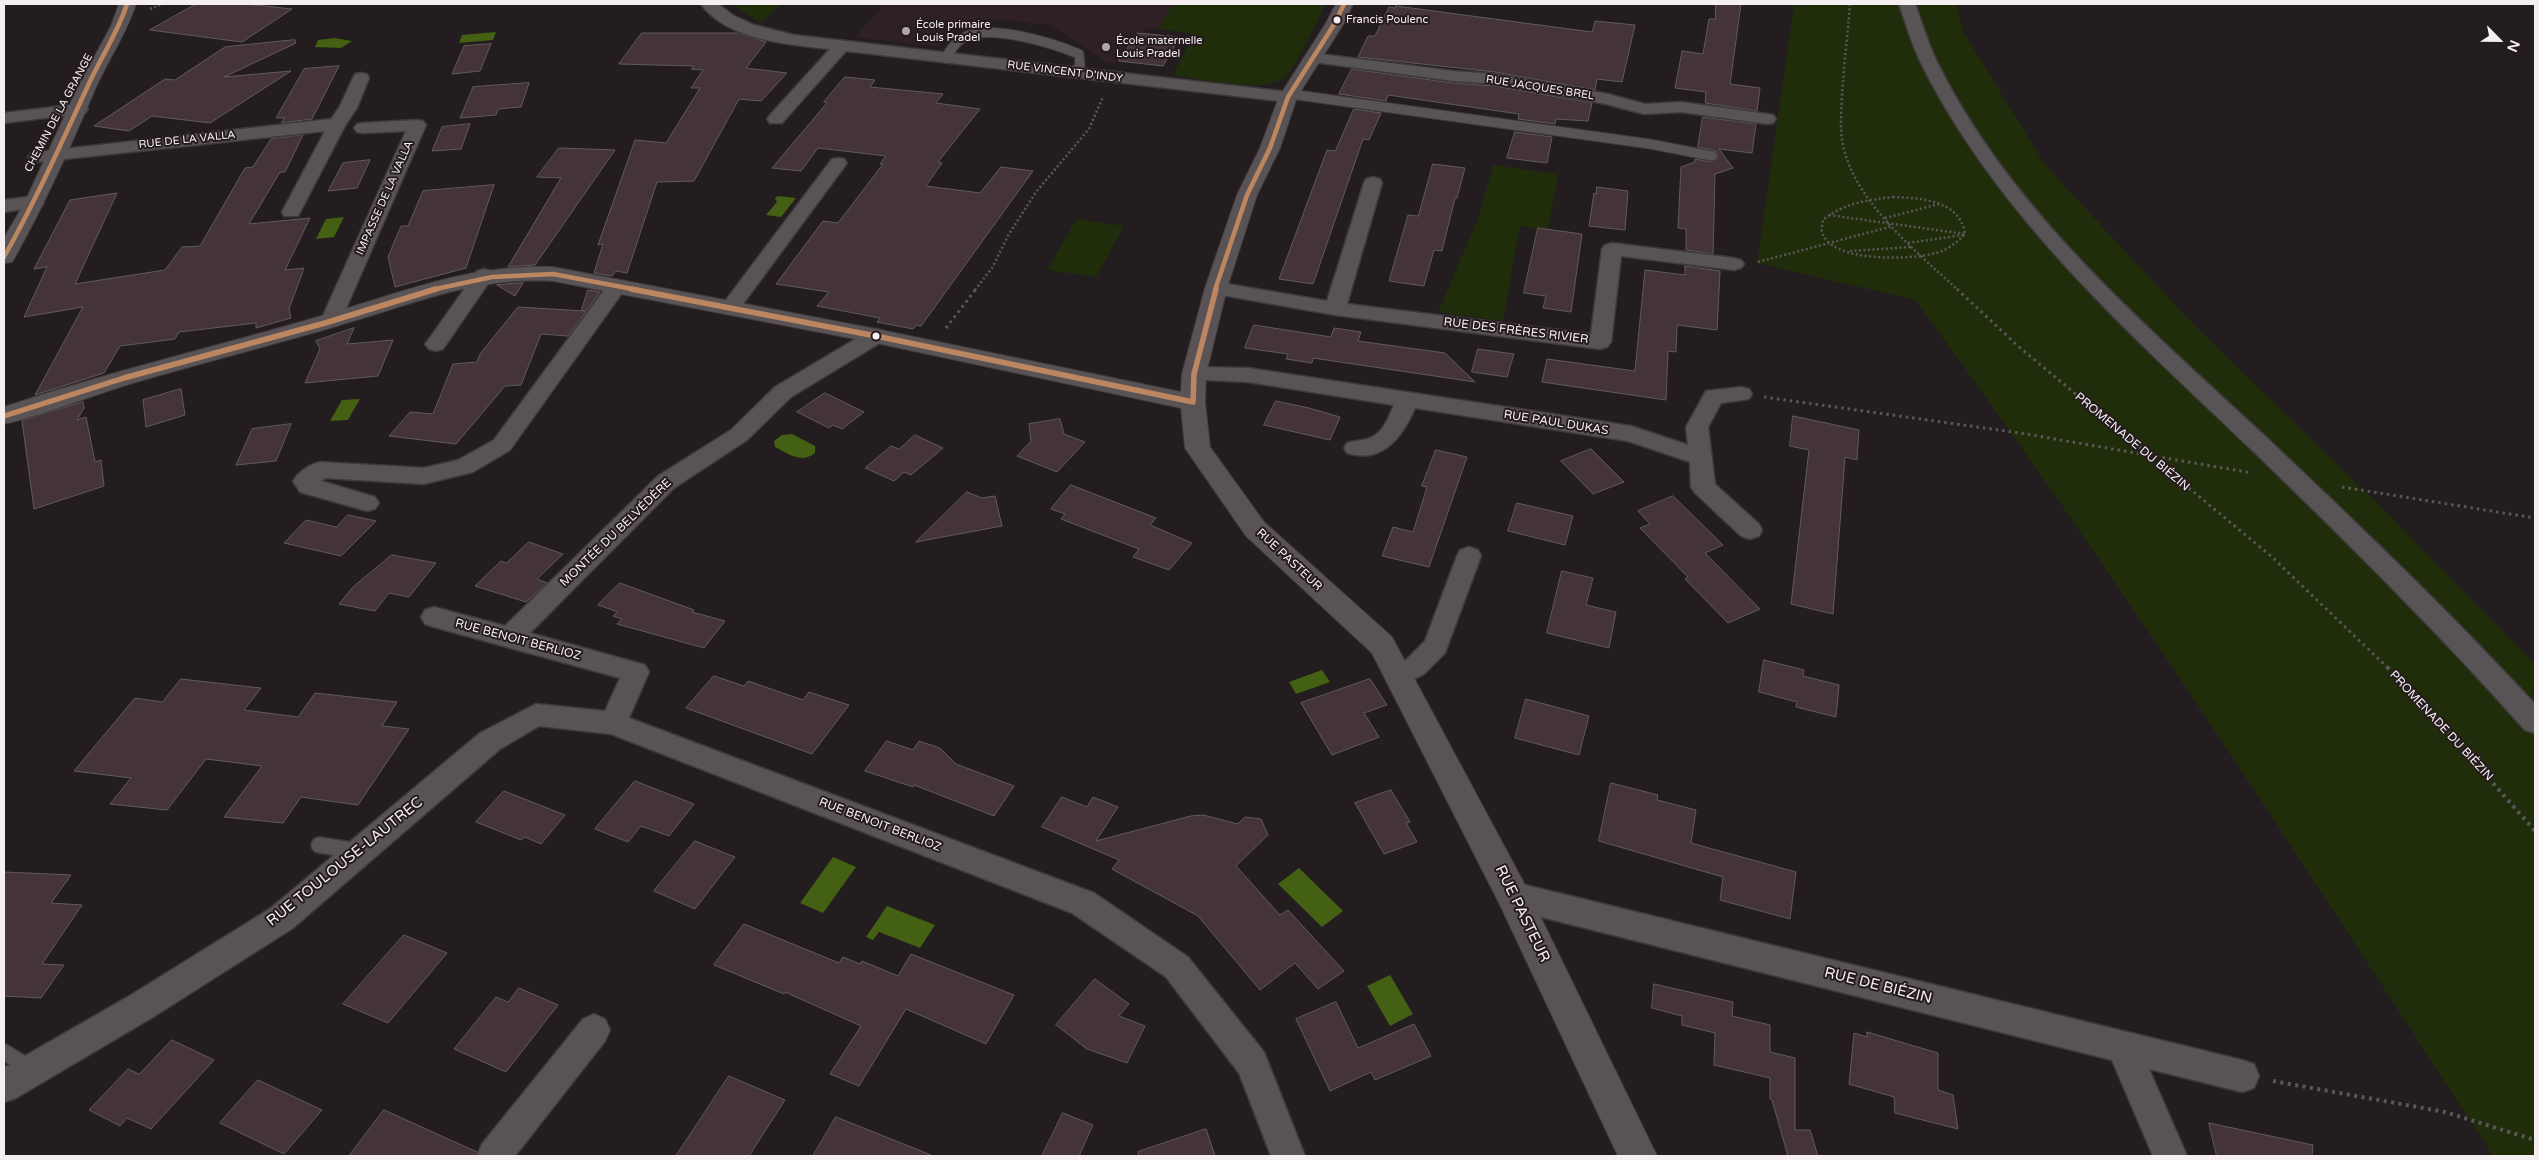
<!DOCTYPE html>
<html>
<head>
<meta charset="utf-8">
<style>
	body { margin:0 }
	#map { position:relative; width:2539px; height:1160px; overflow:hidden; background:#231d1f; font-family:"Varela Round",sans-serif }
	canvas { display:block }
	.frame { position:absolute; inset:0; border:5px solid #f6eff1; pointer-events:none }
	.north { position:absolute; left:2474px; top:15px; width:50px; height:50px; -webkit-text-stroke:4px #251b1e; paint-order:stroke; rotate:113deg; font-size:14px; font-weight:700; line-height:20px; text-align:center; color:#f6eff1 }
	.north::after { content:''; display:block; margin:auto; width:18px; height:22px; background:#f6eff1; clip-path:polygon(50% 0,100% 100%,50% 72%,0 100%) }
</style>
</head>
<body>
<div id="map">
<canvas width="2539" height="1160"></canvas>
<div class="frame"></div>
<div class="north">N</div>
</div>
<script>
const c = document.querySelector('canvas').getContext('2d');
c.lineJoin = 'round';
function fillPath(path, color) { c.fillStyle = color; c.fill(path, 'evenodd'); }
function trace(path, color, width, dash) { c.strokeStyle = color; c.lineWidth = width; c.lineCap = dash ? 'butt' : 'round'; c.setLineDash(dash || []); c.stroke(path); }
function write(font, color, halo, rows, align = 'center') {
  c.font = font + ' "Varela Round",sans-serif'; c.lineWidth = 4; c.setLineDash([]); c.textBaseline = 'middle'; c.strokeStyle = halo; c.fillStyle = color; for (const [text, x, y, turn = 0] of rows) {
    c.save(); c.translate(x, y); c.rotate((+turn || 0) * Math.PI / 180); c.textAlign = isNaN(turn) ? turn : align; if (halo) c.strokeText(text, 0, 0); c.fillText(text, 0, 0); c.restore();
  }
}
fillPath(new Path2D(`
	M 884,4 L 1173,4 L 1158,29 L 1147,28 L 1138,33 L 1115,64 L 1108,63 L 1051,25 L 990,19 L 957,25 L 939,47 L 855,37 Z`), '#2e2025');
fillPath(new Path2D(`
	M 731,4 L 782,4 L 760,23 Z
	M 1173,4 L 1325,4 C 1319,18 1295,69 1285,77 C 1262,95 1201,78 1173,75 L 1192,38 L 1188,33 L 1158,29 Z
	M 1794,4 L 1956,4 L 1964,33 L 2046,166 L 2191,322 L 2379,505 L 2535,664 L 2535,1156 L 2492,1156 L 2483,1140 C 2298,857 2116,572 1915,300 L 1757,263 Z
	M 1493,165 L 1558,174 L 1548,230 L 1520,226 L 1503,321 L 1438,312 L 1479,216 Z
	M 1076,219 L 1124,226 L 1096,277 L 1047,270 Z`), '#202d0a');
fillPath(new Path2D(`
	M 496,32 L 493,40 L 459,43 L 462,35 Z
	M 335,38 L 352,41 L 341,48 L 315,47 L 318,40 Z
	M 777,196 L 796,198 L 781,217 L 766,215 L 777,202 L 775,199 Z
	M 344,217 L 334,237 L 316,239 L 326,219 Z
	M 360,399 L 348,420 L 330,421 L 342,400 Z
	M 792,434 L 815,446 L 815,453 C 801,464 789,454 775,447 L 774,441 L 782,435 Z
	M 1322,670 L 1330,682 L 1296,694 L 1289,682 Z
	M 833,857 L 856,867 L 823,913 L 800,903 Z
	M 1299,868 L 1343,911 L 1322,927 L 1278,884 Z
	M 887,906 L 935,925 L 920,948 L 879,932 L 873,940 L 866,937 Z
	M 1390,975 L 1413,1014 L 1390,1026 L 1367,986 Z`), '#436013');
const building = new Path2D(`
	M 196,4 L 246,4 L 292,9 L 242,42 L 150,30 Z
	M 1716,4 L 1741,4 L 1730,84 L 1760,88 L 1757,111 L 1705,103 L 1706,92 L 1675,88 L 1682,51 L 1703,54 L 1709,19 L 1715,19 Z
	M 1396,6 L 1592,32 L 1595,21 L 1635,25 L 1622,82 L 1597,79 L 1595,90 L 1495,72 L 1358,57 L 1368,36 L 1375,36 L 1389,7 L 1395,8 Z
	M 642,33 L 739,33 L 766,42 L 746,68 L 787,73 L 761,101 L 739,99 L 694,181 L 657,182 L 627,273 L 616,271 L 612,276 L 594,273 L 603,244 L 598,245 L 635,140 L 666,143 L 700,88 L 691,88 L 703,70 L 691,69 L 694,66 L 619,64 Z
	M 1138,33 L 1180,37 L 1163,66 L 1119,61 Z
	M 295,40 L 296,43 L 224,77 L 291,71 L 210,123 L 152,116 L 129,131 L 94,126 L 165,79 L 175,80 L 225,47 Z
	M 491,44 L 480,71 L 452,74 L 464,46 Z
	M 339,66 L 312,119 L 281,123 L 285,118 L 276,118 L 304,69 Z
	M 1352,69 L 1453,83 L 1495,86 L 1592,103 L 1588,121 L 1556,119 L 1555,124 L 1518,119 L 1519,114 L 1388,95 L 1386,101 L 1339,94 Z
	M 845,77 L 875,80 L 870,87 L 943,94 L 936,103 L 980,109 L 938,162 L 942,163 L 926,186 L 980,193 L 1001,167 L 1033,171 L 921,326 L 916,325 L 913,329 L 877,322 L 880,318 L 817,306 L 829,292 L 776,284 L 823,221 L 838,223 L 883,164 L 880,164 L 886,156 L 818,148 L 801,171 L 772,168 L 827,103 L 824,102 Z
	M 529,83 L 521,107 L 498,109 L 496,115 L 460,118 L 473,87 Z
	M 1354,109 L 1381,113 L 1369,140 L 1363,139 L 1313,284 L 1279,279 L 1327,150 L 1335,151 Z
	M 1703,117 L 1756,124 L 1752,153 L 1719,149 L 1733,168 L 1715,174 L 1713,254 L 1686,250 L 1686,229 L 1678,228 L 1681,167 L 1695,162 L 1695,159 L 1711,162 L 1718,158 L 1716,151 L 1698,147 Z
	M 470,124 L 461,149 L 432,151 L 442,127 Z
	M 1515,132 L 1552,137 L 1547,163 L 1507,158 Z
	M 303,135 L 285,172 L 280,172 L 249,224 L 310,218 L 285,270 L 304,268 L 289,309 L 291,318 L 256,328 L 256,323 L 179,332 L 175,339 L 120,346 L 104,373 L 35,395 L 83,307 L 24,317 L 47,267 L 34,269 L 70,200 L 117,193 L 75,284 L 165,270 L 182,247 L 200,246 L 245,168 L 253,167 L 271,139 Z
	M 559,148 L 615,150 L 535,265 L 508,267 L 561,178 L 537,177 Z
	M 370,160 L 357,188 L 328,191 L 343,163 Z
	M 1433,164 L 1465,168 L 1457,198 L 1455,198 L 1442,251 L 1434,250 L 1424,286 L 1389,281 L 1408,215 L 1418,216 Z
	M 494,185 L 466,268 L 395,287 L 388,257 L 401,226 L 408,226 L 423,191 Z
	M 1597,187 L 1628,191 L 1625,230 L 1589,226 L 1594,193 L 1596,194 Z
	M 1538,228 L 1582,234 L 1571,312 L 1543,308 L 1546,296 L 1524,293 Z
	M 1685,266 L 1720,271 L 1717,330 L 1677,325 L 1676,352 L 1668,351 L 1666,400 L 1542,382 L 1547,359 L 1635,371 L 1645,270 L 1685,275 Z
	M 523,283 L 515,296 L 497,285 Z
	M 588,290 L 600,292 L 568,336 L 541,334 L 521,385 L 505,386 L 456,444 L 389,436 L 410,412 L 433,414 L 453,364 L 477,362 L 480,354 L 518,307 L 585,311 L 582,310 Z
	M 1254,325 L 1331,337 L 1334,328 L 1361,332 L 1358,341 L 1445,353 L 1475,382 L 1313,358 L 1312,363 L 1286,359 L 1288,354 L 1245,348 Z
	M 354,328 L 347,344 L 393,340 L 378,376 L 305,383 L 320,349 L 316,341 Z
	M 1478,349 L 1514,354 L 1507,377 L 1472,372 Z
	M 181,389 L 185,415 L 146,427 L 143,400 Z
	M 825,393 L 864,412 L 842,429 L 833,425 L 829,428 L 797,412 Z
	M 1276,401 L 1309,408 L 1340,417 L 1330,440 L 1264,425 Z
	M 83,402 L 84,408 L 77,420 L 86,417 L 95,462 L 101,460 L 104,486 L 34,509 L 22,421 Z
	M 1793,416 L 1859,430 L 1857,460 L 1845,457 L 1833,614 L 1791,604 L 1809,450 L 1790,446 Z
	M 1060,419 L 1064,434 L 1085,442 L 1057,472 L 1017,456 L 1031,441 L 1029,424 Z
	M 291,424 L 276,461 L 236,465 L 252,429 Z
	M 915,435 L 943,448 L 911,475 L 904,472 L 894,481 L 865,468 L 891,446 L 899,449 Z
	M 1591,449 L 1624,482 L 1593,494 L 1561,461 Z
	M 1436,450 L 1467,457 L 1429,567 L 1382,556 L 1393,527 L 1413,532 L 1427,487 L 1422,486 Z
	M 1071,485 L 1156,518 L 1150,525 L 1192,543 L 1169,570 L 1133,557 L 1139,549 L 1061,519 L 1065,514 L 1051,509 Z
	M 967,492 L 982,498 L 995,496 L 1002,526 L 916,542 Z
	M 1673,496 L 1723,545 L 1705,553 L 1760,609 L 1728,623 L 1685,579 L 1688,577 L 1640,528 L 1650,524 L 1638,511 Z
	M 1517,503 L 1573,516 L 1565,545 L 1508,531 Z
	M 348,515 L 376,521 L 341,556 L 284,543 L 306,520 L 336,527 Z
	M 529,542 L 563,554 L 537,579 L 547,583 L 526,602 L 475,586 L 501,561 L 506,563 Z
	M 392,555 L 436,563 L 409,597 L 389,593 L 375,611 L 339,604 L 353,587 Z
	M 1562,571 L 1593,578 L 1586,605 L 1616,612 L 1609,648 L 1547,633 Z
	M 620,583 L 694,610 L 692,612 L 725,621 L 704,648 L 617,624 L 622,619 L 613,616 L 618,612 L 598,605 Z
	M 1764,660 L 1804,670 L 1803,676 L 1839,685 L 1836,717 L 1796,707 L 1797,702 L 1759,692 Z
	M 714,676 L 744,686 L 748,681 L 803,700 L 809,692 L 849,705 L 812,754 L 686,708 Z
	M 181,679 L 261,688 L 244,710 L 298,717 L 315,693 L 397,702 L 382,726 L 409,729 L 358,805 L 301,797 L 283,823 L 224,817 L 262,766 L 206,759 L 167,810 L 110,804 L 131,778 L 74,771 L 135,698 L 162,702 Z
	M 1370,679 L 1387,705 L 1364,713 L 1379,737 L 1332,755 L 1301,703 Z
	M 1526,699 L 1589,716 L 1579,755 L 1515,738 Z
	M 887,741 L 913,750 L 919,741 L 940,748 L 956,764 L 1014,786 L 994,816 L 914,785 L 913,787 L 865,771 Z
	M 635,781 L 694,804 L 669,836 L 641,826 L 628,842 L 595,829 Z
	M 1611,783 L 1658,795 L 1657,800 L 1696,810 L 1691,843 L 1796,872 L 1790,919 L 1720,900 L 1723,877 L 1599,841 Z
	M 1391,790 L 1410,822 L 1406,823 L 1417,842 L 1384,854 L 1355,803 Z
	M 504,791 L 565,815 L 541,844 L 525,837 L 521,840 L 476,822 Z
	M 1062,797 L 1087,807 L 1093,797 L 1118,807 L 1096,841 L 1191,816 L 1203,815 L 1238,824 L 1245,817 L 1261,819 L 1268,835 L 1236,866 L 1280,915 L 1288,910 L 1344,971 L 1318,989 L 1295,963 L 1260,990 L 1198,916 L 1112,869 L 1119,860 L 1042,827 Z
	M 695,841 L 735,857 L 695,909 L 654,891 Z
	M 4,872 L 71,875 L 51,903 L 82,905 L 42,964 L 64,965 L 41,998 L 4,996 Z
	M 744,924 L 839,963 L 843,957 L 860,964 L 862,961 L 898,976 L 911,954 L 1014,995 L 986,1044 L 906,1009 L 859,1086 L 830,1074 L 861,1026 L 785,992 L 784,994 L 714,965 Z
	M 404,935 L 447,953 L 388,1023 L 343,1004 Z
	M 1095,979 L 1129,1004 L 1119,1016 L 1145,1026 L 1127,1063 L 1087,1049 L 1056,1025 Z
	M 1654,984 L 1733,1002 L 1732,1016 L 1770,1025 L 1770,1052 L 1795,1058 L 1795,1130 L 1810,1130 L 1818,1156 L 1788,1156 L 1772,1100 L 1770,1099 L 1770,1078 L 1714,1065 L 1715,1033 L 1682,1025 L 1682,1016 L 1652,1008 Z
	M 519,988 L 558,1005 L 506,1072 L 454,1049 L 496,997 L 508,1002 Z
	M 1336,1002 L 1358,1048 L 1414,1024 L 1431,1056 L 1375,1080 L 1371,1072 L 1330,1091 L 1296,1019 Z
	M 1867,1032 L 1938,1053 L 1938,1090 L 1953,1095 L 1958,1129 L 1895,1113 L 1894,1097 L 1849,1084 L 1854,1033 L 1867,1037 Z
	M 172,1040 L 214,1060 L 151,1129 L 127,1118 L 120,1126 L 89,1110 L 128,1069 L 139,1074 Z
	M 729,1076 L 785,1100 L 749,1156 L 676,1156 Z
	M 258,1080 L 322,1110 L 284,1154 L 220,1123 Z
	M 384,1110 L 477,1152 L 475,1156 L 349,1156 Z
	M 1063,1113 L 1093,1125 L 1079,1156 L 1042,1156 Z
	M 836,1117 L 931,1155 L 931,1156 L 813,1156 Z
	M 2209,1123 L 2313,1145 L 2312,1156 L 2217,1156 Z
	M 1206,1129 L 1215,1156 L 1139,1156 L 1138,1152 Z`);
fillPath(building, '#45333a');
trace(building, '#605b5d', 1);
const laneFar1 = new Path2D(`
	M 945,58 C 950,51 955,42 963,38 C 988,23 1053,43 1079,54 L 1080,65 L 1074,73
	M 1290,94 L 1650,144 L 1712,156`);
const lane = new Path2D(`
	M 319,845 L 358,851
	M 4,1052 L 31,1068`);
const street = new Path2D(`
	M 701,4 L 718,4 L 734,16 L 754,25 L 794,35 L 1288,92 L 1294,93 L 1297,97 L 1294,101 L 1288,102 L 846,51 L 782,123 L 770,123 L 767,119 L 770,115 L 830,49 C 791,45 726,40 701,4 Z
	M 1899,4 L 1915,4 C 1922,23 1928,43 1937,62 C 2011,212 2146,325 2266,437 C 2358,524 2449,611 2535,704 L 2535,733 L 2525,730 C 2439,633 2347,542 2254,452 C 2131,334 1998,218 1921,63 C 1912,45 1906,24 1899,4 Z
	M 1312,53 L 1453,71 L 1495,74 L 1608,94 L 1645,104 L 1681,102 L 1767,114 L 1773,115 L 1776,119 L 1773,123 L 1767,124 L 1681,112 L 1644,114 L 1606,104 L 1495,84 L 1453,81 L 1306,61 L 1304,58 Z
	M 361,73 L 367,74 L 369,78 L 357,108 L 346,124 L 298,216 L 284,216 L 282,212 L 325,131 L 37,162 L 31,161 L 28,157 L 31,153 L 37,152 L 331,119 L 339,108 L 353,78 L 355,74 Z
	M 79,104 L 85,105 L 88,109 L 85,113 L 4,123 L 4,113 Z
	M 417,120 L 423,121 L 426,125 L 341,320 L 338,325 L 331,326 L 324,325 L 321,320 L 406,131 L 363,133 L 357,132 L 354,128 L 357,124 L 363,123 Z
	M 838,158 L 844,159 L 847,163 L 737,312 L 730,314 L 723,312 L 720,308 L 723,304 L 832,159 Z
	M 1373,177 L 1380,179 L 1382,183 L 1347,304 L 1591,334 L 1602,249 L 1605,245 L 1612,243 L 1734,258 L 1741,260 L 1744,264 L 1741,268 L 1734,270 L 1621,256 L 1611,342 L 1607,347 L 1600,349 L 1335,315 L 1216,294 L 1209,292 L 1206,288 L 1209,284 L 1216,282 L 1327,301 L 1364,183 L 1366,179 Z
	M 35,196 L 42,198 L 44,202 L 42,206 L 4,212 L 4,200 Z
	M 484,269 L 491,271 L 494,275 L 443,349 L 436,351 L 429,349 L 425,344 L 429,339 L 477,271 Z
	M 617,280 L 624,282 L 627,286 L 510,450 L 473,472 L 424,484 L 325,478 L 321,481 L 375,497 L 379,503 L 375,509 L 367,511 L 300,492 L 293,481 C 299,471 309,465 320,462 L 424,468 L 458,460 L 494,440 L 610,282 Z
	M 876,329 L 883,331 L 887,336 L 883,341 L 791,397 L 747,440 L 674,488 L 530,633 L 645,665 L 649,672 L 629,718 L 1094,893 L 1188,957 L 1264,1052 L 1305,1156 L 1271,1156 L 1239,1073 L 1166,977 L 1072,913 L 611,734 L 539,726 L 500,749 L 293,928 L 153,1017 L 16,1098 L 4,1102 L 4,1068 L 131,995 L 271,908 L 480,733 L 536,704 L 605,711 L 620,678 L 434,627 L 425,624 L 421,617 L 425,610 L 434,607 L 505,626 L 658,476 L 731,430 L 775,387 L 869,331 Z
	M 1194,367 L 1248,368 L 1631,426 L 1688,445 L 1686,427 L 1706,391 L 1741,387 L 1749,389 L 1752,394 L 1749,399 L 1721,403 L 1708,427 L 1715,484 L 1759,524 L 1762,530 L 1759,536 L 1750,539 L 1741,536 L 1695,493 L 1691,487 L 1690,462 L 1628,441 L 1415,408 C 1402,437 1383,464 1347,453 L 1344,448 L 1347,443 C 1354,441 1361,441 1367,439 C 1383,435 1388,418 1394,405 L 1248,382 L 1186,379 L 1183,374 L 1186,369 Z
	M 1469,547 L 1478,550 L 1481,556 L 1445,653 L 1424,674 L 1407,683 L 1398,686 L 1389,683 L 1385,676 L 1389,669 L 1406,660 L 1425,641 L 1457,556 L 1460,550 Z
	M 1513,882 L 2242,1060 L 2254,1064 L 2259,1076 L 2254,1088 L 2242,1092 L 2149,1069 L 2187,1156 L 2153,1156 L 2112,1060 L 1513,910 L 1502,906 L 1498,896 L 1502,886 Z
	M 594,1014 L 605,1019 L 610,1030 L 605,1041 L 515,1156 L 477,1156 L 482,1144 L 583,1019 Z`);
const secondary = new Path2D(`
	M 119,4 L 136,4 C 126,34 109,59 96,87 C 71,145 46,202 15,257 L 12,262 L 4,263 L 4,238 L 25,202 L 78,87 L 111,26 Z
	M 1336,4 L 1353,4 L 1344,23 L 1297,97 L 1280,148 L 1257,195 L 1227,288 L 1206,374 L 1205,402 L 1210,447 L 1264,522 L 1392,637 L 1525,885 L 1657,1156 L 1618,1156 L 1501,907 L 1372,653 L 1246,536 L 1185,448 L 1181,408 L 876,343 L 553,281 C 469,277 415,304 337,326 C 269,346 201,363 133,383 C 90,396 47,414 4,424 L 4,407 C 108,372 215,347 321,316 C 402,293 467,264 553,267 L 876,329 L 1181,392 L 1182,374 L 1205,288 L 1237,195 L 1260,148 L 1279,97 L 1326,23 Z`);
trace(laneFar1, '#3e3a3b', 11);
trace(lane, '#3e3a3b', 18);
trace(street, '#3e3a3b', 3);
trace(secondary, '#3e3a3b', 2);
trace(new Path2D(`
	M 1850,4 C 1847,44 1841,86 1841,126 C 1841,192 1914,249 1958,290
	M 150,9 L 163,4
	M 1893,197 C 1921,198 1960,200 1965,234 C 1957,242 1948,250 1936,253 C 1912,260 1830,263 1822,232 C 1821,228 1823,223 1823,220 C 1844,203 1867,200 1893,197 Z
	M 1829,215 L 1965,234
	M 1885,218 L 1939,204
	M 1908,243 L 1963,235
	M 1850,251 L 1911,247
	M 1758,262 L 1893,226
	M 975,290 L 992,268 L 1009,234 L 1036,192 L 1089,129 L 1103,97`), '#5b5758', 2.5, [2, 2.5]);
trace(new Path2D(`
	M 1957,289 L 2019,347 L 2272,557 L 2388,668
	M 946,328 L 976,289
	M 1764,397 L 2020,433 L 2252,473
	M 2342,487 L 2535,518`), '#5b5758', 3, [2.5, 4]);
trace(new Path2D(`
	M 2387,667 L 2413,692 L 2535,831
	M 2273,1081 L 2445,1112 L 2535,1140`), '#5b5758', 4, [3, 4.5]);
trace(laneFar1, '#585455', 9);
trace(lane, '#585455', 15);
fillPath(street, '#585455');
fillPath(secondary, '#5a5355');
trace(new Path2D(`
	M 4,257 C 35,202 60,146 86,90 C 99,60 117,35 127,4
	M 431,290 L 492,277 L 553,274 L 638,290
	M 1215,290 L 1247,195 L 1270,148 L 1288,97 L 1335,23 L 1344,4`), '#bb8660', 4.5);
trace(new Path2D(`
	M 631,289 L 876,336 L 1193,402
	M 1193,402 L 1194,374 L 1216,289
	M 4,416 L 124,378 L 325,323 L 436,289`), '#bb8660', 5.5);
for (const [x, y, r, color] of [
	[1337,20,4.5,"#f6eff1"],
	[906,31,5,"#aca6a8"],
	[1106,47,5,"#aca6a8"],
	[876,336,4.5,"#f6eff1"]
]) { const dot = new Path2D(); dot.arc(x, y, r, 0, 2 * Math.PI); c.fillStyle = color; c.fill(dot); trace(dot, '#251b1e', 2); }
write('11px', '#f6eff1', '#251b1e', [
	["Francis Poulenc",1346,20]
], 'left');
write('11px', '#f6eff1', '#251b1e', [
	["École primaire",916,25],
	["Louis Pradel",916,38],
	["École maternelle",1116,41],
	["Louis Pradel",1116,54]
], 'left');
write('11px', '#f6eff1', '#251b1e', [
	["RUE VINCENT D'INDY",1065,72,7],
	["RUE JACQUES BREL",1540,88,9],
	["CHEMIN DE LA GRANGE",59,113,-62],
	["RUE DE LA VALLA",187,140,-6],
	["IMPASSE DE LA VALLA",385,198,-66]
]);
write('12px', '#f6eff1', '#251b1e', [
	["RUE DES FRÈRES RIVIER",1516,331,7],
	["RUE PAUL DUKAS",1556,423,9],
	["PROMENADE DU BIÉZIN",2132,442,40],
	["MONTÉE DU BELVÉDÈRE",616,533,-44],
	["RUE PASTEUR",1289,560,43],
	["RUE BENOIT BERLIOZ",518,640,15],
	["PROMENADE DU BIÉZIN",2441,726,47],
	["RUE BENOIT BERLIOZ",880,825,21]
]);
write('15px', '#f6eff1', '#251b1e', [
	["RUE TOULOUSE-LAUTREC",345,862,-39],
	["RUE PASTEUR",1522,914,64],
	["RUE DE BIÉZIN",1878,986,14]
]);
</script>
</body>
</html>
